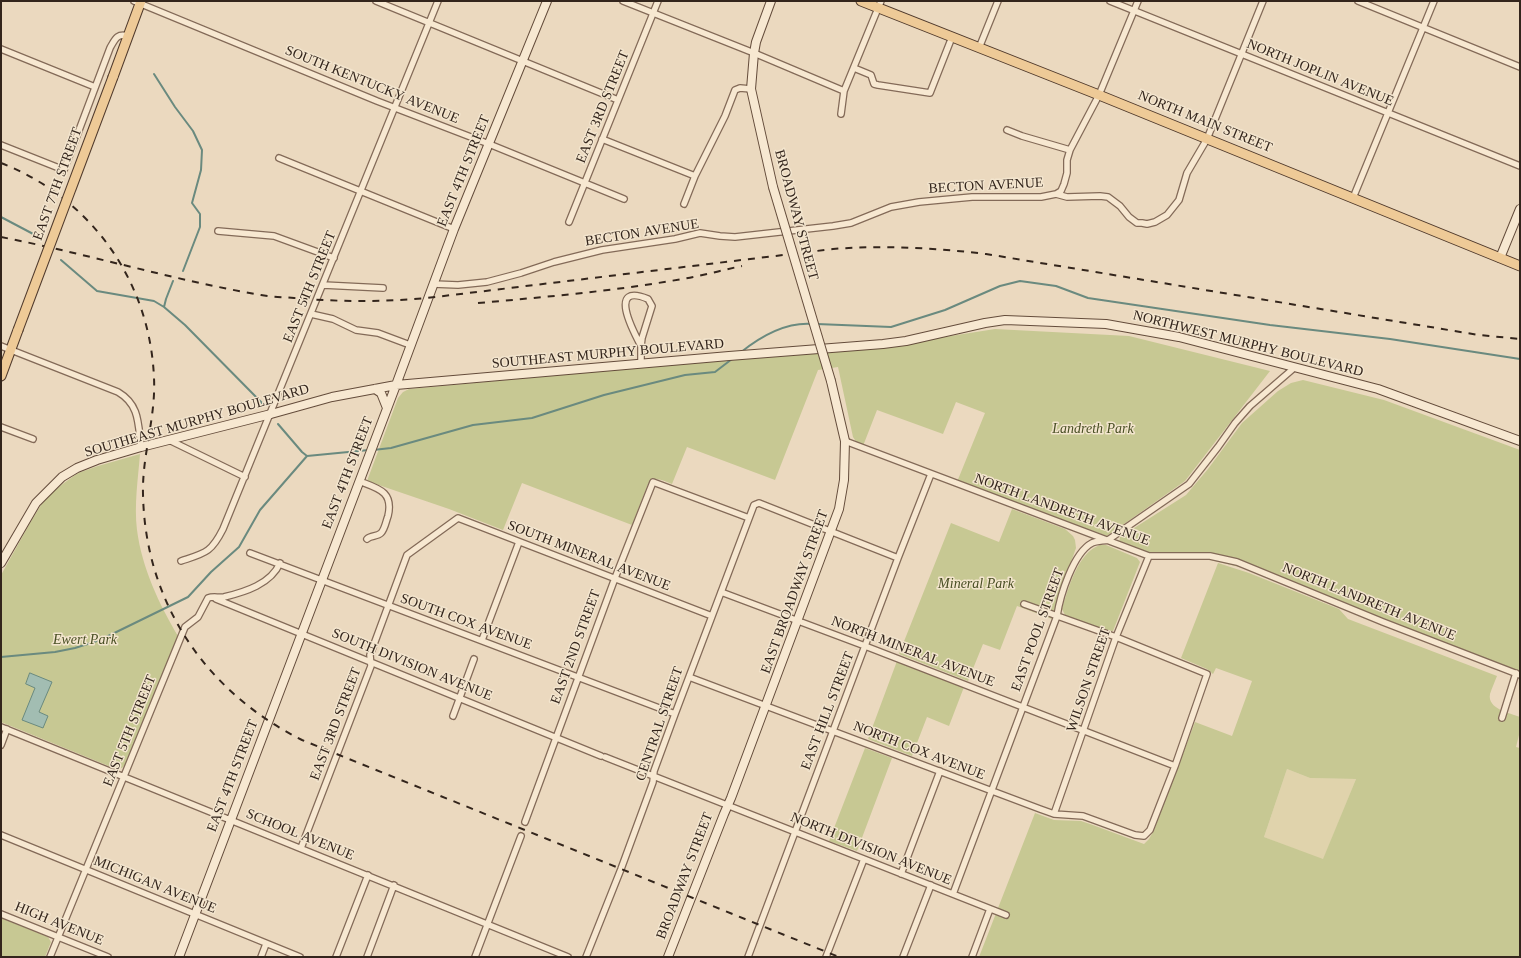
<!DOCTYPE html>
<html>
<head>
<meta charset="utf-8">
<style>
	body { margin:0 }
	#map { position:relative; width:1521px; height:958px; overflow:hidden; background:#ebd9bf; font-family:"Times New Roman",serif }
	canvas { display:block }
	.frame { position:absolute; inset:0; border:2px solid #33251c; pointer-events:none }
</style>
</head>
<body>
<div id="map">
<canvas width="1521" height="958"></canvas>
<div class="frame"></div>
</div>
<script>
const c = document.querySelector('canvas').getContext('2d');
c.lineJoin = 'round';
function fillPath(path, color) { c.fillStyle = color; c.fill(path, 'evenodd'); }
function trace(path, color, width, dash) { c.strokeStyle = color; c.lineWidth = width; c.lineCap = dash ? 'butt' : 'round'; c.setLineDash(dash || []); c.stroke(path); }
function write(font, color, halo, rows, align = 'center') {
  c.font = font + ' "Times New Roman",serif'; c.lineWidth = 3; c.setLineDash([]); c.textBaseline = 'middle'; c.strokeStyle = halo; c.fillStyle = color; for (const [text, x, y, turn = 0] of rows) {
    c.save(); c.translate(x, y); c.rotate((+turn || 0) * Math.PI / 180); c.textAlign = isNaN(turn) ? turn : align; if (halo) c.strokeText(text, 0, 0); c.fillText(text, 0, 0); c.restore();
  }
}
fillPath(new Path2D(`
	M 1287,769 L 1310,778 L 1356,779 L 1323,860 L 1264,837 Z`), '#e0d3ac');
fillPath(new Path2D(`
	M 995,329 L 1129,336 L 1270,371 L 1185,481 L 1107,536 L 957,482 L 985,413 L 956,402 L 943,434 L 877,410 L 863,446 L 857,443 L 853,437 L 838,367 L 818,370 L 775,480 L 687,447 L 672,484 C 664,481 655,475 648,484 L 632,525 L 522,483 L 503,530 L 449,509 L 367,481 L 398,398 L 403,392 L 409,389 L 649,367 L 862,350 Z
	M 1303,380 L 1384,400 L 1520,450 L 1520,672 L 1259,572 L 1207,559 L 1164,558 L 1119,544 L 1120,537 L 1186,495 L 1208,469 L 1242,423 L 1278,391 L 1291,383 Z
	M 140,454 C 138,479 134,505 137,530 C 142,568 159,604 178,636 L 126,764 L 122,768 L 116,769 L 1,722 L 1,575 L 30,523 L 41,505 L 50,494 L 64,483 L 78,473 L 98,466 Z
	M 1012,509 L 1065,529 L 1073,536 L 1075,540 L 1076,548 L 1055,608 L 1052,619 L 1017,606 L 1000,650 L 983,644 L 968,681 L 899,654 L 951,523 L 999,542 Z
	M 1100,545 L 1106,545 L 1137,558 L 1140,562 L 1113,631 L 1108,631 L 1065,615 L 1062,609 C 1068,589 1078,552 1100,545 Z
	M 1218,563 L 1249,573 L 1339,609 L 1348,619 L 1497,676 C 1495,681 1492,688 1490,694 C 1487,709 1510,713 1520,717 L 1520,731 L 1516,747 L 1520,748 L 1520,957 L 979,957 L 1035,813 L 1054,820 L 1081,821 L 1090,824 L 1144,844 L 1149,839 L 1154,830 L 1195,722 L 1232,736 L 1252,681 L 1216,668 L 1213,674 L 1207,669 L 1181,658 ZM 1287,769 L 1310,778 L 1356,779 L 1323,859 L 1264,837 Z
	M 897,661 L 964,687 L 949,726 L 927,717 L 912,756 L 868,739 Z
	M 865,748 L 892,758 L 857,851 L 829,841 Z
	M 1,918 L 48,937 L 51,942 L 45,957 L 1,957 Z`), '#c7c893');
const water = new Path2D(`
	M 30,673 L 52,682 L 39,712 L 48,716 L 43,728 L 22,720 L 35,688 L 26,684 Z`);
fillPath(water, '#a2bdb2');
trace(water, '#6a8a7f', 1);
trace(new Path2D(`
	M 154,74 L 175,107 L 193,131 L 202,150 L 201,170 L 192,203 L 200,214 L 200,227 L 183,271
	M 1,217 L 37,236
	M 61,260 L 97,291 L 154,301 L 164,307 L 185,325 L 262,403
	M 164,307 L 166,299 L 173,281
	M 817,324 L 891,327 L 945,310 L 1000,286 L 1020,281 L 1056,286 L 1088,298 L 1270,325 L 1390,339 L 1520,359
	M 740,353 C 761,336 785,322 812,324
	M 278,424 L 302,452 L 307,456 L 369,450
	M 373,450 L 391,448 L 473,425 L 532,418 L 604,395 L 685,375 L 715,372 L 732,359
	M 1,657 L 55,652 L 75,648 L 100,640 L 188,597 L 211,572 L 239,547 L 260,510 L 307,456`), '#6a8a7f', 2);
const street = new Path2D(`
	M 134,1 L 377,101 L 489,144 L 624,199
	M 376,1 L 618,100
	M 623,1 L 754,53 L 844,91
	M 1110,1 L 1520,166
	M 1358,1 L 1520,67
	M 979,48 L 998,1
	M 1,49 L 95,87
	M 854,68 L 871,75 L 874,84 L 878,85 L 930,93 L 952,37
	M 841,114 L 844,91 L 881,1
	M 1007,130 L 1022,136 L 1070,150
	M 602,139 L 695,176
	M 1,145 L 64,170 L 110,48 C 115,39 117,33 128,36
	M 279,158 L 454,229
	M 1056,194 L 1067,197 L 1100,196 L 1108,197 L 1120,206 L 1129,217 L 1137,223 L 1142,223 L 1147,224 L 1155,222 L 1167,215 L 1179,200 L 1187,173 L 1207,139 L 1263,1
	M 1353,198 L 1434,1
	M 684,204 L 695,176 L 725,116 L 735,90 L 740,88 L 751,89
	M 569,222 L 658,1
	M 218,231 L 274,236 L 334,258
	M 433,284 L 458,285 L 487,282 L 521,273 L 554,262 L 602,250 L 675,239 L 700,233 L 720,236 L 735,237 L 833,226 L 851,223 L 891,207 L 919,202 L 972,197 L 1041,197 L 1056,194 L 1061,191 L 1064,184 L 1067,173 L 1067,160 L 1070,150 L 1099,95 L 1138,1
	M 323,285 L 383,288
	M 311,314 L 333,319 L 356,330 L 378,333 L 410,345
	M 1,346 L 118,392 C 140,405 138,424 141,447
	M 641,346 C 633,331 607,282 648,299 L 652,306 L 642,338 L 641,346 L 641,364
	M 1,427 L 33,439
	M 169,440 L 245,477
	M 845,441 L 1149,556 L 1210,556 L 1237,562 L 1383,622 L 1520,675
	M 359,481 C 377,488 394,491 388,516 C 386,521 385,529 381,533 C 377,537 371,535 367,539
	M 250,553 L 675,714
	M 181,561 C 205,553 211,553 223,529 L 438,1
	M 721,592 L 865,646 L 1175,766
	M 216,599 L 601,756
	M 482,640 L 519,542
	M 689,677 L 1040,809 L 1054,814 L 1083,816 L 1135,835 L 1144,836 L 1150,830 L 1175,766 L 1207,674 L 1116,637 L 1024,604
	M 453,716 L 474,659
	M 1502,718 L 1516,673
	M 1,727 L 568,957
	M 1,745 L 7,729
	M 605,757 L 1006,915
	M 1054,814 L 1116,637 L 1149,556
	M 525,822 L 615,578 L 653,482 L 749,518
	M 1,835 L 300,957
	M 301,848 L 371,666 L 370,655 L 407,555 L 458,518 L 712,616
	M 901,874 L 940,771
	M 953,894 L 1057,616 C 1060,596 1073,553 1092,543 C 1096,541 1103,541 1108,540 L 1189,484 L 1218,447 L 1235,423 L 1250,406 L 1294,368
	M 1,914 L 108,957
	M 50,957 L 185,627 L 198,617 L 208,598 C 213,596 219,598 224,597 C 245,592 271,584 280,563
	M 261,957 L 266,944
	M 336,957 L 368,875
	M 367,957 L 394,885
	M 475,957 L 521,836
	M 586,957 L 621,869 L 653,782 L 654,771 L 675,714 L 754,505 L 759,503 L 898,558
	M 748,957 L 898,558 L 931,474
	M 826,957 L 864,859
	M 903,957 L 931,885
	M 972,957 L 990,909`);
const secondary = new Path2D(`
	M 771,1 L 756,42 L 754,53 L 751,89 L 773,187
	M 1500,258 L 1520,209
	M 375,389 L 381,393 L 387,408
	M 1,563 L 36,503 L 62,477 L 77,468 L 97,460 L 141,447 L 271,414 L 332,397 L 396,385 L 729,356 L 883,344 L 906,341 L 985,323 L 1005,320 L 1106,324 L 1179,337 L 1378,389 L 1520,441
	M 179,957 L 396,385 L 454,229 L 547,1
	M 668,957 L 724,814 L 731,798 L 839,509 L 844,480 L 845,441 L 831,381`);
const primary = new Path2D(`
	M 861,1 L 1099,95 L 1520,266
	M 113,77 L 141,1
	M 1,376 L 18,330`);
trace(street, '#836a58', 8);
trace(secondary, '#644c3b', 10);
trace(primary, '#503a2c', 11);
trace(street, '#f7e8d1', 5.5);
trace(secondary, '#f7e8d1', 8);
trace(primary, '#eeca97', 9);
trace(new Path2D(`
	M 1,163 C 91,198 150,281 154,378 C 156,417 142,455 143,494 C 145,603 206,692 302,740 L 839,957
	M 1,237 C 88,254 173,280 261,295 C 272,297 283,297 294,298 C 339,302 383,302 427,298 L 833,249 C 885,245 935,248 986,254 L 1479,335 L 1520,339
	M 478,303 C 546,297 614,291 682,279 C 702,276 722,270 742,266`), '#33251c', 2, [7, 7]);
const secondaryBridge = new Path2D(`
	M 773,187 L 831,381`);
const primaryBridge = new Path2D(`
	M 18,330 L 113,77`);
trace(secondaryBridge, '#644c3b', 10, []);
trace(primaryBridge, '#503a2c', 11, []);
trace(secondaryBridge, '#f7e8d1', 8);
trace(primaryBridge, '#eeca97', 9);
write('14px', '#33251c', '#f3e5ce', [
	["NORTH JOPLIN AVENUE",1320,73,22],
	["SOUTH KENTUCKY AVENUE",372,85,22],
	["EAST 3RD STREET",603,107,-68],
	["NORTH MAIN STREET",1205,122,22],
	["EAST 4TH STREET",464,171,-68],
	["EAST 7TH STREET",58,184,-70],
	["BECTON AVENUE",986,186,-3],
	["BROADWAY STREET",796,215,75],
	["BECTON AVENUE",642,233,-9],
	["EAST 5TH STREET",310,287,-68],
	["NORTHWEST MURPHY BOULEVARD",1248,344,14],
	["SOUTHEAST MURPHY BOULEVARD",608,354,-5],
	["SOUTHEAST MURPHY BOULEVARD",197,421,-16],
	["EAST 4TH STREET",348,473,-69],
	["NORTH LANDRETH AVENUE",1062,510,20],
	["SOUTH MINERAL AVENUE",589,556,21],
	["EAST BROADWAY STREET",795,592,-70],
	["NORTH LANDRETH AVENUE",1369,602,22],
	["SOUTH COX AVENUE",466,622,20],
	["EAST POOL STREET",1038,630,-70],
	["EAST 2ND STREET",576,647,-70],
	["NORTH MINERAL AVENUE",913,652,21],
	["SOUTH DIVISION AVENUE",412,665,22],
	["WILSON STREET",1089,680,-71],
	["EAST HILL STREET",828,711,-69],
	["EAST 3RD STREET",336,724,-69],
	["CENTRAL STREET",660,724,-71],
	["EAST 5TH STREET",130,731,-68],
	["NORTH COX AVENUE",919,751,21],
	["EAST 4TH STREET",233,776,-69],
	["SCHOOL AVENUE",300,835,22],
	["NORTH DIVISION AVENUE",871,849,22],
	["BROADWAY STREET",685,876,-69],
	["MICHIGAN AVENUE",155,885,22],
	["HIGH AVENUE",59,924,22]
]);
write('italic 14px', '#484e23', '#f3e5ce', [
	["Landreth Park",1093,429],
	["Mineral Park",976,584],
	["Ewert Park",85,640]
]);
</script>
</body>
</html>
